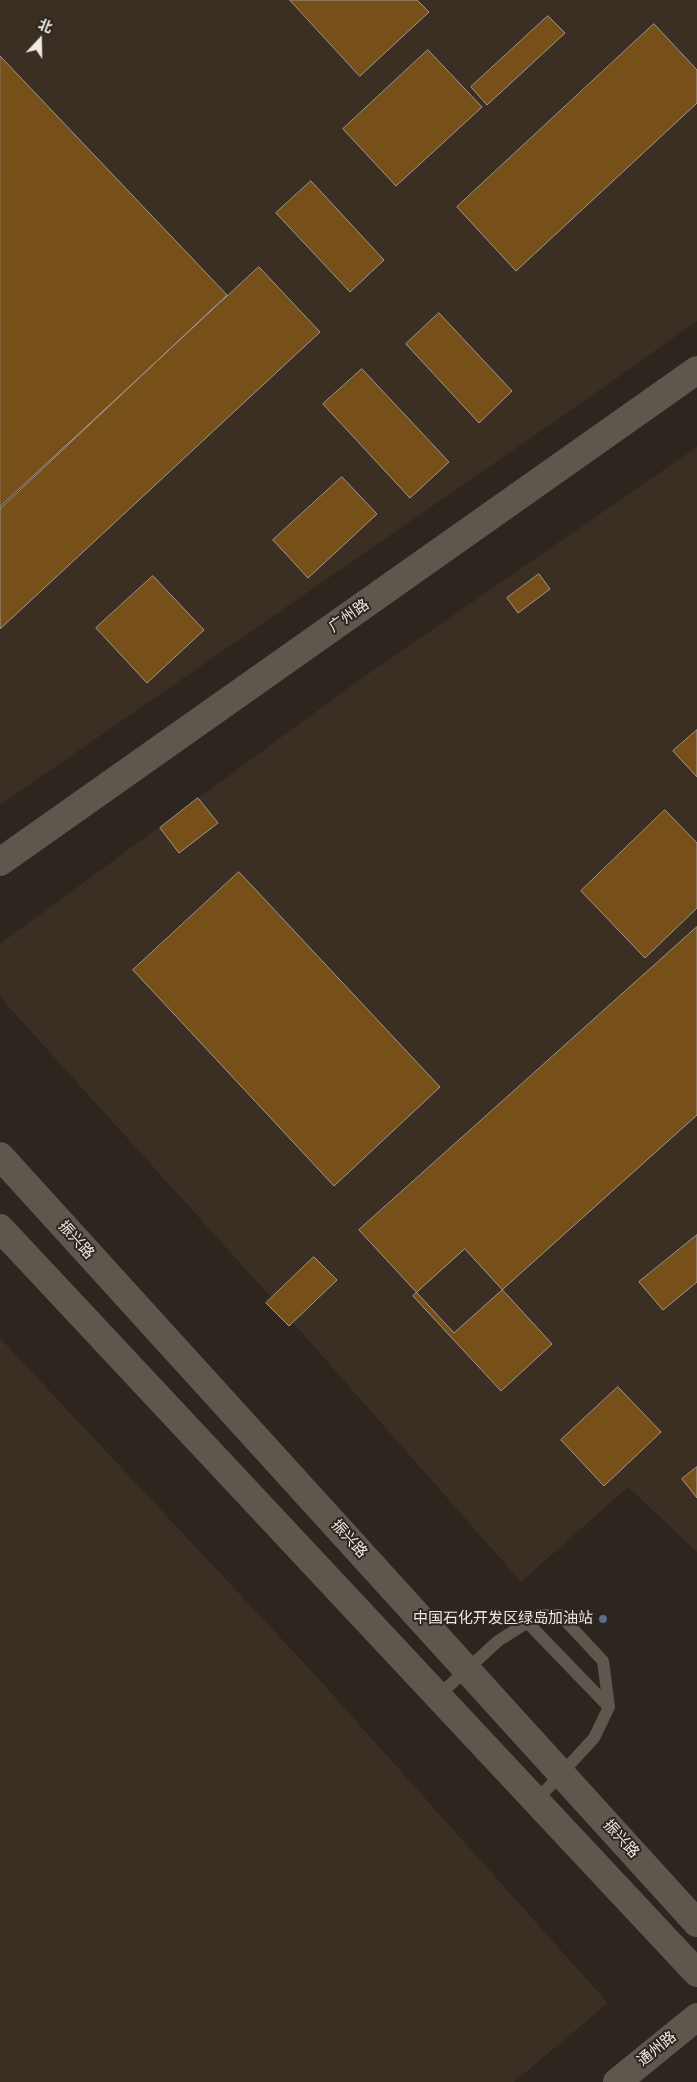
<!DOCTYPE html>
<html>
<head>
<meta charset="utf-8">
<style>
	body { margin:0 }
	#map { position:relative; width:697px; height:2082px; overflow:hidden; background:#2d261e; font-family:"Roboto Serif","Noto Sans SC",serif }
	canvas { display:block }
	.north { position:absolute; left:15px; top:15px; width:50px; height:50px; -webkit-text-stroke:4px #2d261e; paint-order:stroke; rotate:21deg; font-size:14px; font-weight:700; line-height:20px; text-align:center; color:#ede9e3 }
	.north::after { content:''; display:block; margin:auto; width:18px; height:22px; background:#ede9e3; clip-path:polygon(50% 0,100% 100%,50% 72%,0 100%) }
</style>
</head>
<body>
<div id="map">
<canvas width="697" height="2082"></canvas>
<div class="north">北</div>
</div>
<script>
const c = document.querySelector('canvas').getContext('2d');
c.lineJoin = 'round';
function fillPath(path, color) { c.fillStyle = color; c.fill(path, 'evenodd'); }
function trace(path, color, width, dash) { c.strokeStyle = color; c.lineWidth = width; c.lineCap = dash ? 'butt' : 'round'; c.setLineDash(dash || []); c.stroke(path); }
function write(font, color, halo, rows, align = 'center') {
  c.font = font + ' "Roboto Serif","Noto Sans SC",serif'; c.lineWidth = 4; c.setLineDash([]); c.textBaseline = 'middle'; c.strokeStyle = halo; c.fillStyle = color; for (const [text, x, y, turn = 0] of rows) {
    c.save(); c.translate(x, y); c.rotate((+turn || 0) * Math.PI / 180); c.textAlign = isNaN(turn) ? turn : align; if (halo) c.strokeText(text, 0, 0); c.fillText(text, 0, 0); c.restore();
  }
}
fillPath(new Path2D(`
	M 0,0 L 697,0 L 697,321 L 587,399 L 0,805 Z
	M 697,447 L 697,1552 L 628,1487 L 521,1582 L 267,1293 L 0,997 L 0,944 L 355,683 Z
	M 0,1338 L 306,1665 L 608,2003 L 514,2082 L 0,2082 Z`), '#3a2f22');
const building = new Path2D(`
	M 290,0 L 417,0 L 429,12 L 360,76 Z
	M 548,16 L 565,33 L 487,105 L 471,87 Z
	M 654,24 L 697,70 L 697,103 L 516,271 L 457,207 Z
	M 428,50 L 482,107 L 396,186 L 343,129 Z
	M 0,56 L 227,295 L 0,509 Z
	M 311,181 L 384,260 L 350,292 L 276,213 Z
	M 259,267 L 320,332 L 0,629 L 0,507 Z
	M 439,313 L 512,391 L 479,423 L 406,344 Z
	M 362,369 L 449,462 L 410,498 L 323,404 Z
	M 342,477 L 377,514 L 308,578 L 273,540 Z
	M 539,574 L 550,589 L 518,613 L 507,598 Z
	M 153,576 L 204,630 L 147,683 L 96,628 Z
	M 697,730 L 697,777 L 673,751 Z
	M 198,798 L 218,823 L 179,853 L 160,828 Z
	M 665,810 L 697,843 L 697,908 L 645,958 L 581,891 Z
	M 239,872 L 440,1087 L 334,1186 L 133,970 Z
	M 697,927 L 697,1115 L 454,1333 L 359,1230 Z
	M 697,1235 L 697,1282 L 663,1310 L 639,1282 Z
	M 465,1249 L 552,1344 L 501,1391 L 413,1296 Z
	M 314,1257 L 337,1280 L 289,1326 L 266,1303 Z
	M 618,1387 L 661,1432 L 604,1486 L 561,1440 Z
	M 697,1467 L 697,1498 L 682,1479 Z`);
fillPath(building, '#764f19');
trace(building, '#a1988e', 1);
trace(new Path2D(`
	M 527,1622 L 609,1707
	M 438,1696 L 498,1641 L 539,1615 L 560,1615 L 603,1661 L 609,1707 L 594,1738 L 536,1801`), '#5e574e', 12);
trace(new Path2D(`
	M 0,862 L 697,370
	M 0,1156 L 697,1923
	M 0,1228 L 697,1973
	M 617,2082 L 697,2017`), '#5e574e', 28);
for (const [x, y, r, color] of [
	[603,1619,5,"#5c6f8a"]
]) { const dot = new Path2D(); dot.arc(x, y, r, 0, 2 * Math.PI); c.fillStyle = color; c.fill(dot); trace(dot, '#2d261e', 2); }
write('15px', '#ede9e3', '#2d261e', [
	["广州路",349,616,-35],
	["振兴路",76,1240,48],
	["振兴路",349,1539,48],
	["振兴路",621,1839,48],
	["通州路",657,2049,-39]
]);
write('15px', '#ede9e3', '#2d261e', [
	["中国石化开发区绿岛加油站",593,1619]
], 'right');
</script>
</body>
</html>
